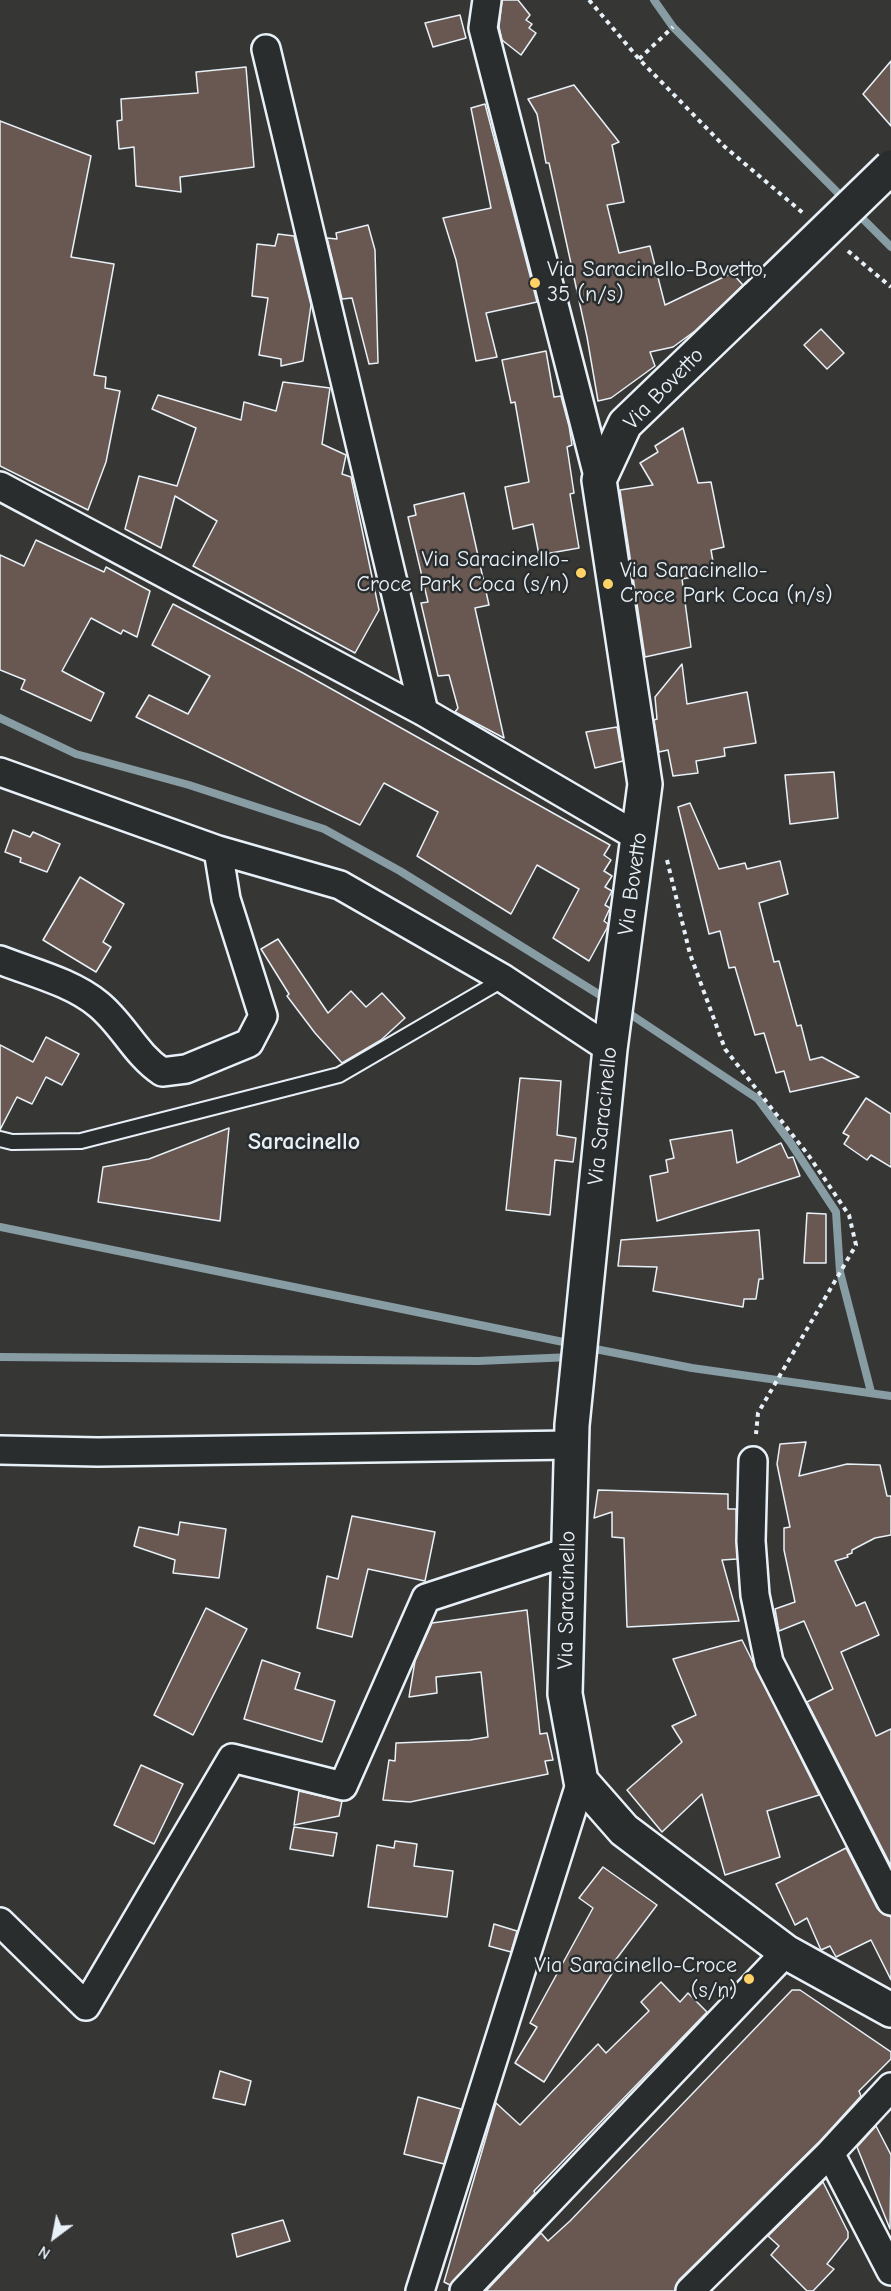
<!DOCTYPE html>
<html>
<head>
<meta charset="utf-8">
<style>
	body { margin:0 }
	#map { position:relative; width:891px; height:2291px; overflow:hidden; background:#363635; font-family:"Comic Neue",sans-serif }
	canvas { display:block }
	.north { position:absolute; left:24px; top:2207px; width:60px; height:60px; -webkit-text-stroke:4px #2a2d2e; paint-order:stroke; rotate:212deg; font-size:16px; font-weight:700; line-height:24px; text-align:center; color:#e8f1f8 }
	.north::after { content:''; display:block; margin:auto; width:21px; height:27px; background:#e8f1f8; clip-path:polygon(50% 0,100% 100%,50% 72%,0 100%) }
</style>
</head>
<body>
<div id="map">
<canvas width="891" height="2291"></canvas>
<div class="north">N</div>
</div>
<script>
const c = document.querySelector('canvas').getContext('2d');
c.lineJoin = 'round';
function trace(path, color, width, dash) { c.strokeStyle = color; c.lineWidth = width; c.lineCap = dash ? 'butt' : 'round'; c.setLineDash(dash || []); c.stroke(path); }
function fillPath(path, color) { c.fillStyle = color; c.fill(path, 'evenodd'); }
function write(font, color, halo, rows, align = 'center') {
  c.font = font + ' "Comic Neue",sans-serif'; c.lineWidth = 5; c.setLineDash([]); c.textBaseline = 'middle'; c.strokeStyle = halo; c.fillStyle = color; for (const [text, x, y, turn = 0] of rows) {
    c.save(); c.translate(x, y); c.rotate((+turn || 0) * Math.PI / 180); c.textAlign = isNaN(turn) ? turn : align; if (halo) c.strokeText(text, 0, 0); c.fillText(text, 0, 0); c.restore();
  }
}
trace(new Path2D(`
	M 654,0 L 673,27 L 846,201
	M 855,211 L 891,247
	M 0,718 L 76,754 L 189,785 L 324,829 L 400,871 L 608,1000
	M 624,1010 L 758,1099 L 790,1142 L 836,1212 L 840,1272 L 871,1392
	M 0,1227 L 573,1344
	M 585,1347 L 692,1368 L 891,1396
	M 0,1357 L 478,1361 L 572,1357`), '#879ca3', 8);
const building = new Path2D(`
	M 502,0 L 518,0 L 530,15 L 526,20 L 532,24 L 529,28 L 536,33 L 521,55 L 502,40 L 499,27 Z
	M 460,15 L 466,38 L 433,47 L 425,23 Z
	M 891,61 L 891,126 L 863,94 Z
	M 246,67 L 254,167 L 180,177 L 181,192 L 136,186 L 134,147 L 119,149 L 117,121 L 122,120 L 121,99 L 198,93 L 196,72 Z
	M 574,85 L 619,142 L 612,145 L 624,202 L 607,205 L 619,253 L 650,246 L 665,305 L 732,273 L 743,285 L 695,331 L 673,347 L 650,352 L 655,366 L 611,398 L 598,401 L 587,337 L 549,163 L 546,163 L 537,114 L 528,99 Z
	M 485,104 L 537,302 L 486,313 L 497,357 L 476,361 L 456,260 L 443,218 L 491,208 L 471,108 Z
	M 0,121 L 91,156 L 71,257 L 114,264 L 94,375 L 106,377 L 105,388 L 120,391 L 106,462 L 88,510 L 0,466 Z
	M 368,225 L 375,250 L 378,363 L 369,364 L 352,298 L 342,299 L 327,238 L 337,239 L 336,233 Z
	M 278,234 L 294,236 L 311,305 L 303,361 L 281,366 L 281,359 L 259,355 L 268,298 L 252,296 L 257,244 L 275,246 Z
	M 821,329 L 844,353 L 827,369 L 804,345 Z
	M 546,351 L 554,397 L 561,396 L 569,426 L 572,445 L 567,447 L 574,493 L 570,494 L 579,548 L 539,555 L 533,524 L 513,529 L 505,487 L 529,482 L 515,402 L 511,403 L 502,360 Z
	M 283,382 L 330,388 L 322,444 L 346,455 L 342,474 L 351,477 L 379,610 L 355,653 L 193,566 L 217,521 L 175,496 L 161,548 L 125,529 L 139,476 L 177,486 L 196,428 L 152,409 L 158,395 L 241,420 L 244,402 L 276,411 Z
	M 683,428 L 698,483 L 711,482 L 724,547 L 711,550 L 715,573 L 682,579 L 691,647 L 645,657 L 620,490 L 653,485 L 640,463 L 658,452 L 655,446 Z
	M 464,493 L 489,605 L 475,608 L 504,738 L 455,712 L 458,708 L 449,675 L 438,676 L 421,603 L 428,602 L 408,517 L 416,515 L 414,505 Z
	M 36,540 L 104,572 L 106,567 L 150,591 L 137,637 L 123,630 L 121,634 L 91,618 L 62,671 L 104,693 L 91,721 L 21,689 L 25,680 L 0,670 L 0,555 L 24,566 Z
	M 173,604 L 303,673 L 610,845 L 604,855 L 611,860 L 604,871 L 612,876 L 605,887 L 612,891 L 605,905 L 610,908 L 604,921 L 608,924 L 607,928 L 589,961 L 553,938 L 579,889 L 537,865 L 511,914 L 417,856 L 438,812 L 384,783 L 360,825 L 136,717 L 149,695 L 188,714 L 210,676 L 152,645 Z
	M 682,664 L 687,704 L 747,692 L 756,743 L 724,748 L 725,756 L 696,761 L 698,773 L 673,776 L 668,750 L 659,752 L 654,720 L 657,719 L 655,697 Z
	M 617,727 L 623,761 L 595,768 L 586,732 Z
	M 834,772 L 838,818 L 790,824 L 785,775 Z
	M 690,803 L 719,869 L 745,863 L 747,869 L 780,861 L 788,894 L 759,903 L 774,962 L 779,961 L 797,1026 L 801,1025 L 810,1060 L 822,1057 L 859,1077 L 790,1092 L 784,1071 L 776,1073 L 764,1033 L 755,1035 L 735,967 L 729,968 L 720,931 L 709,934 L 678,807 Z
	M 13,830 L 30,837 L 33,832 L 60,844 L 47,872 L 20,862 L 21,858 L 5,852 Z
	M 80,877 L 124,904 L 103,942 L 111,947 L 96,972 L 43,940 Z
	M 278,939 L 328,1013 L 351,991 L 366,1007 L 382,993 L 405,1018 L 381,1040 L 342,1063 L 315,1033 L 287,996 L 289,994 L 261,949 Z
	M 46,1037 L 79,1054 L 62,1085 L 46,1077 L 32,1104 L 17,1097 L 0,1130 L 0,1045 L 33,1062 Z
	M 520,1078 L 561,1081 L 557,1135 L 576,1138 L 573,1162 L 555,1160 L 550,1215 L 506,1210 Z
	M 866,1098 L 891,1114 L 891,1167 L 871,1155 L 867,1160 L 844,1144 L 849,1136 L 843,1133 Z
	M 229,1128 L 220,1221 L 98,1202 L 103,1167 L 149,1159 Z
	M 732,1130 L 737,1163 L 781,1143 L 788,1158 L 793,1157 L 800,1176 L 657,1221 L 650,1176 L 668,1172 L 666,1160 L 674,1158 L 670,1140 Z
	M 807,1213 L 826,1214 L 826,1263 L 804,1263 Z
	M 759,1230 L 763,1279 L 759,1279 L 756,1299 L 744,1299 L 743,1307 L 653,1291 L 657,1267 L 618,1266 L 621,1240 Z
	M 806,1442 L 799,1476 L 847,1464 L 880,1465 L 887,1496 L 891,1496 L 891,1535 L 875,1538 L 852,1550 L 852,1553 L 847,1555 L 848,1557 L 835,1561 L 856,1606 L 865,1602 L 879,1635 L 841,1652 L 876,1736 L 891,1729 L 891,1866 L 807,1702 L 833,1689 L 804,1621 L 779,1631 L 778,1626 L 775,1609 L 795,1602 L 784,1550 L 784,1528 L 790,1527 L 777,1464 L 780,1444 Z
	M 598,1490 L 728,1494 L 728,1509 L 736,1509 L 737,1559 L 722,1560 L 739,1621 L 627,1627 L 624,1538 L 612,1537 L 612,1512 L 594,1518 Z
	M 352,1516 L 435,1532 L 425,1581 L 368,1569 L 352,1637 L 317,1628 L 327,1576 L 338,1579 Z
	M 180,1522 L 226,1529 L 219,1578 L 173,1573 L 175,1560 L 134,1546 L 139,1527 L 178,1535 Z
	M 206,1608 L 247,1629 L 193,1735 L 154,1715 Z
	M 527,1610 L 540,1734 L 547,1733 L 553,1760 L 545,1761 L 548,1774 L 410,1802 L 383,1800 L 389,1760 L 395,1761 L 396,1743 L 470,1740 L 488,1737 L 481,1672 L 436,1677 L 437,1693 L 409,1697 L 415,1661 L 432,1623 Z
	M 742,1640 L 819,1795 L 767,1811 L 780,1857 L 725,1875 L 702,1794 L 662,1832 L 627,1790 L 682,1742 L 672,1726 L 696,1715 L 673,1659 Z
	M 262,1660 L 300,1673 L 295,1689 L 335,1701 L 322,1742 L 244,1719 Z
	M 141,1765 L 183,1784 L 154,1844 L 114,1825 Z
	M 299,1791 L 342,1801 L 339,1816 L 294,1825 Z
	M 294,1827 L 337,1833 L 333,1856 L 290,1849 Z
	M 395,1841 L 417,1844 L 414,1866 L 453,1871 L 447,1917 L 368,1907 L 377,1845 L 394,1848 Z
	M 846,1848 L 877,1908 L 883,1914 L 891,1917 L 891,1980 L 871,1940 L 836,1957 L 830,1946 L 821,1950 L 807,1918 L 795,1925 L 776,1884 Z
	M 603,1867 L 657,1905 L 614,1962 L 618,1964 L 544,2082 L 515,2063 L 537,2027 L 530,2023 L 593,1908 L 579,1898 Z
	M 494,1924 L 517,1931 L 511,1952 L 489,1946 Z
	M 661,1982 L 680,2002 L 688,1993 L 707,2012 L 534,2191 L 535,2193 L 450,2285 L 444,2282 L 496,2103 L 520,2125 L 598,2044 L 606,2053 L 649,2011 L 641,2002 Z
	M 792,1990 L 800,1990 L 891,2052 L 891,2059 L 859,2091 L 861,2096 L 819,2142 L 679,2280 L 675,2291 L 486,2291 L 541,2233 L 548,2241 L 570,2221 Z
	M 220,2071 L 251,2081 L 245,2105 L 213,2098 Z
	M 418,2097 L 461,2109 L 444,2164 L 404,2154 Z
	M 876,2126 L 891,2155 L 890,2229 L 857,2147 Z
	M 823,2182 L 848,2232 L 848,2238 L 827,2264 L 834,2269 L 813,2291 L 807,2291 L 771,2255 L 779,2246 L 768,2236 Z
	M 283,2220 L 290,2241 L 237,2257 L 232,2234 Z`);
fillPath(building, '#685851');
trace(building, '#e8f1f8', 1.5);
const service = new Path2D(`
	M 0,1139 L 12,1142 L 81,1141 L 339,1075 L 504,979`);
const minor = new Path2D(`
	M 487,0 L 483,28 L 599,480
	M 266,49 L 424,712
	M 0,486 L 424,712 L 640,838
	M 0,772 L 218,850 L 340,885 L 504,979 L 610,1049
	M 0,960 C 33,973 71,982 98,1004 C 123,1024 135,1054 162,1072 L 186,1069 L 249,1043 L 263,1016 L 226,899 L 218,850
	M 0,1450 L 98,1452 L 570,1445
	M 753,1461 L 751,1541 L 755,1595 L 769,1662 L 891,1901
	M 0,1922 L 86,2006 L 232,1758 L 343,1786 L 426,1598 L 567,1552
	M 830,2153 L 891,2271
	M 420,2291 L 581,1781
	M 464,2291 L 786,1952
	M 690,2291 L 830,2153 L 891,2087`);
const tertiary = new Path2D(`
	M 757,297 L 625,424 L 599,480 L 645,784 L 610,1049 L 572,1425 L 565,1694 L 581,1781 L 624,1830 L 786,1952 L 891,2010`);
trace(service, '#e8f1f8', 18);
trace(minor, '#e8f1f8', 32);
trace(tertiary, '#e8f1f8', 38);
trace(new Path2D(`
	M 589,0 L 639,59 L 725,147 L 803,213
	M 639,59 L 673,27
	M 848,251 L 891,287
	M 667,860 L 690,954 L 725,1049 L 809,1156 L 849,1215 L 856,1245 L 758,1413 L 756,1434`), '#e8f1f8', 4, [4.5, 4.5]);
trace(service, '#2a2d2e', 14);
trace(minor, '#2a2d2e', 27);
trace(tertiary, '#2a2d2e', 33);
const tertiaryBridge = new Path2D(`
	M 757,297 L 891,167`);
trace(tertiaryBridge, '#e8f1f8', 38, []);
trace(tertiaryBridge, '#2a2d2e', 33);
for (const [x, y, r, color] of [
	[535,283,6,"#ffd166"],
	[581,573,6,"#ffd166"],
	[608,584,6,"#ffd166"],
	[749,1979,6,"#ffd166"]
]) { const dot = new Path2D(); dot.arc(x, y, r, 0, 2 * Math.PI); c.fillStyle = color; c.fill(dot); trace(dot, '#2a2d2e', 2); }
write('22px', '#e8f1f8', '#2a2d2e', [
	["Via Saracinello-Bovetto,",547,270],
	["35 (n/s)",547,295],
	["Via Saracinello-",569,560,"right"],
	["Croce Park Coca (s/n)",569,585,"right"],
	["Via Saracinello-",620,571],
	["Croce Park Coca (n/s)",620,596],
	["Via Saracinello-Croce",737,1966,"right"],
	["(s/n)",737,1991,"right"]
], 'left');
write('22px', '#e8f1f8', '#2a2d2e', [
	["Via Bovetto",664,389,-46],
	["Via Bovetto",633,884,-82],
	["Via Saracinello",603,1116,-84],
	["Via Saracinello",567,1600,-89]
]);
write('bold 24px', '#e8f1f8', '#2a2d2e', [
	["Saracinello",304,1142]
]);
</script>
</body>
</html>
